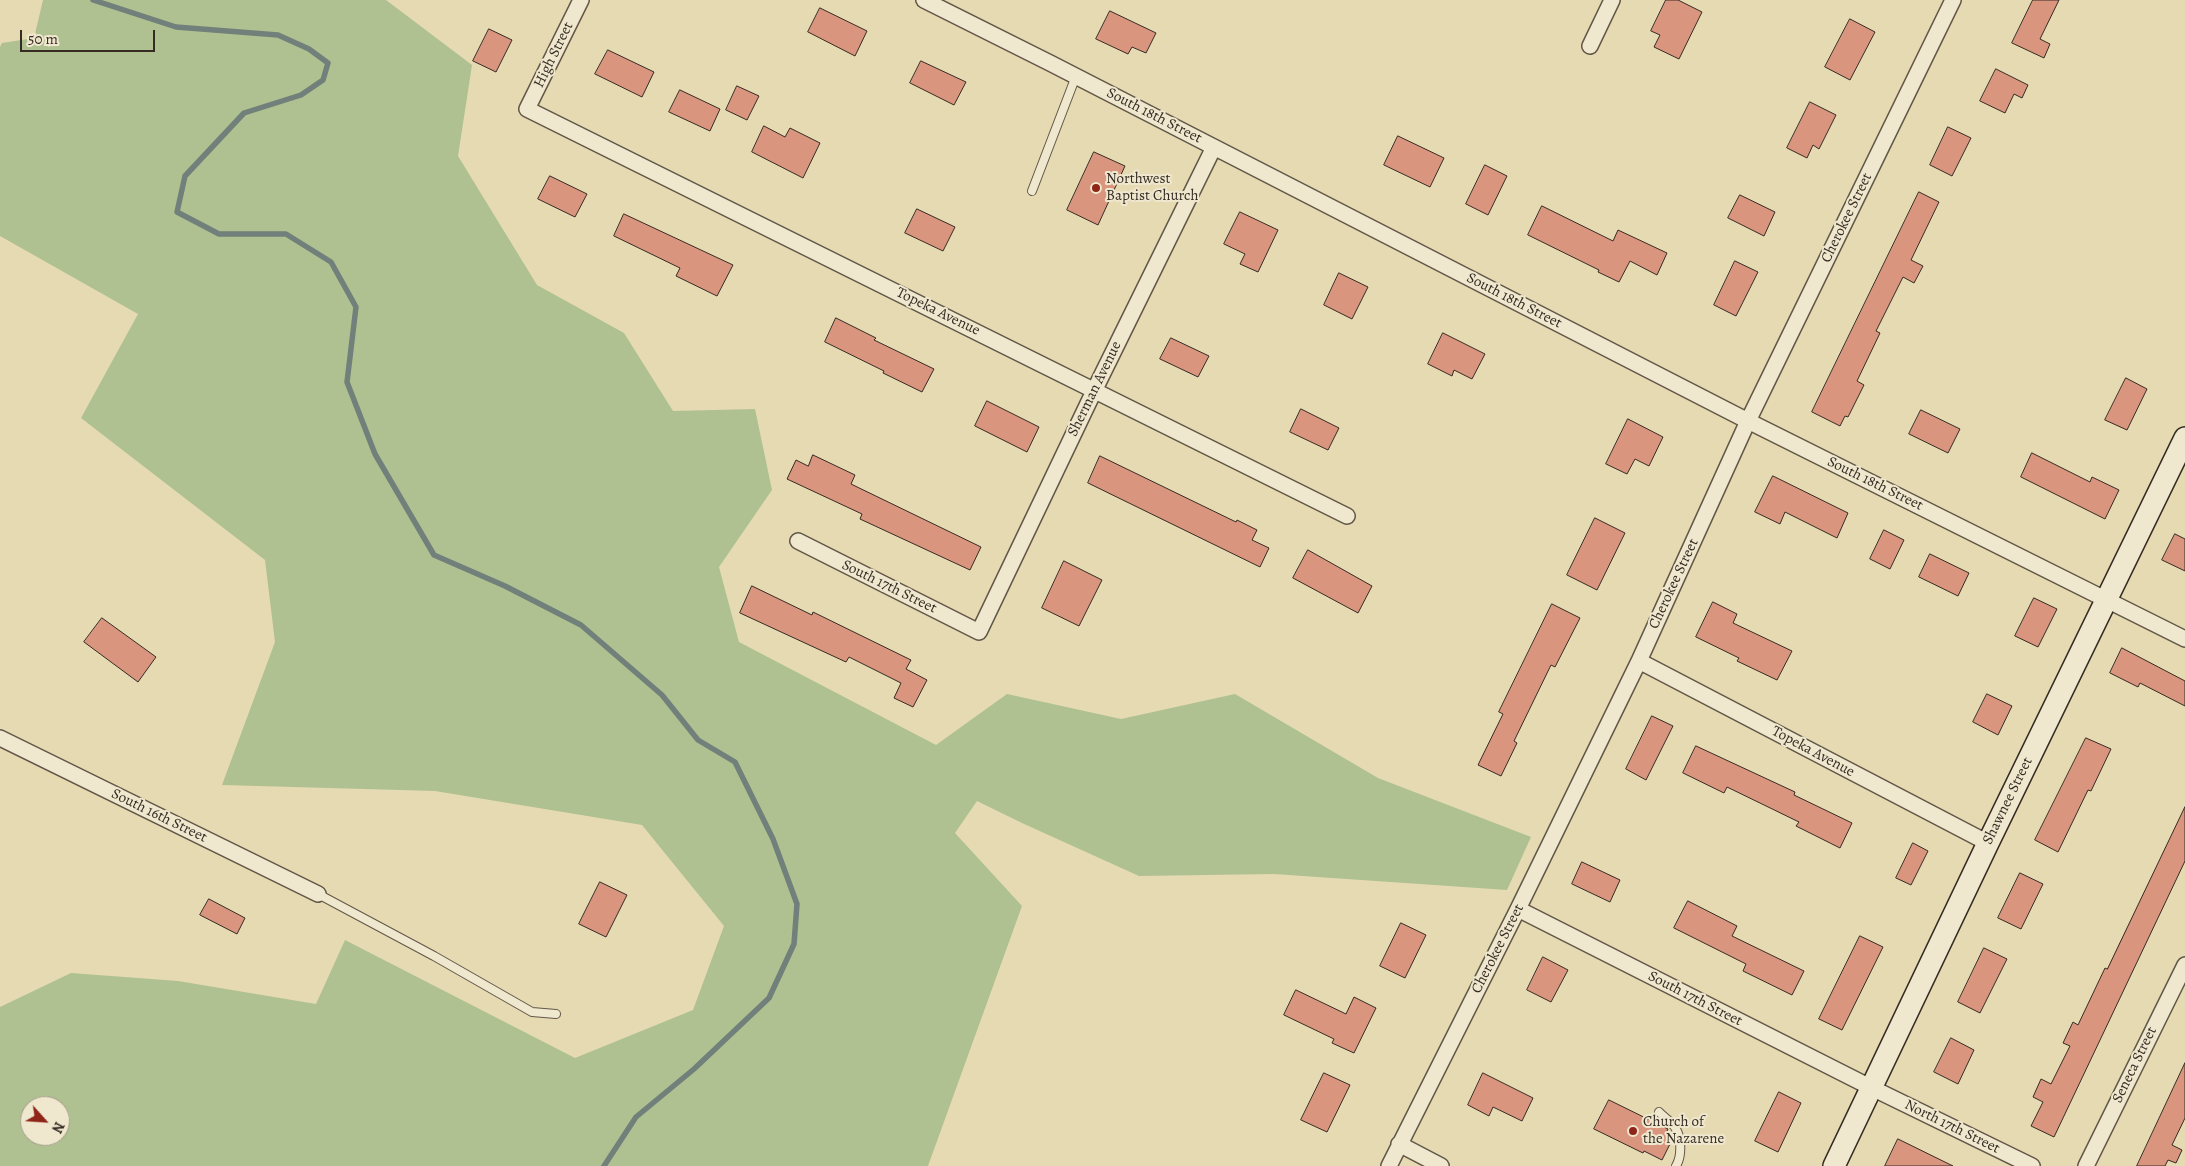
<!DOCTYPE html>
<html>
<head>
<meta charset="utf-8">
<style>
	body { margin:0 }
	#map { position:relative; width:2185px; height:1166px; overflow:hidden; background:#e6dab3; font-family:Alegreya,serif }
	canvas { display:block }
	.north { position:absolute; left:20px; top:1096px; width:50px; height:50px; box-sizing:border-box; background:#efe7ce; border:1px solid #a59c8a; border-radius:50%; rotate:116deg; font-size:14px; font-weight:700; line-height:20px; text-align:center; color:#362b23 }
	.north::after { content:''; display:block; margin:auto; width:18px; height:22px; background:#8f2418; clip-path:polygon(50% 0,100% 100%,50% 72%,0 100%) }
	.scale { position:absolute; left:20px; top:30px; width:135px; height:22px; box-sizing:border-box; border:2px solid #362b23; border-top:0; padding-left:6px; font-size:15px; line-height:18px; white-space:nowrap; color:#362b23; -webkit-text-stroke:4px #efe7ce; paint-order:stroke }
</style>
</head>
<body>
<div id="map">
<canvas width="2185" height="1166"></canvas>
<div class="north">N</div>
<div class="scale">50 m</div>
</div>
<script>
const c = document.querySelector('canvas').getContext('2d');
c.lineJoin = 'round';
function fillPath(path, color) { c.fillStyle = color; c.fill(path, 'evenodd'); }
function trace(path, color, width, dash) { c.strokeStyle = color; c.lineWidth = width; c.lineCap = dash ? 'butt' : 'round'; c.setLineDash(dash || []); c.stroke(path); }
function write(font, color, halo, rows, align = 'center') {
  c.font = font + ' Alegreya,serif'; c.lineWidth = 4; c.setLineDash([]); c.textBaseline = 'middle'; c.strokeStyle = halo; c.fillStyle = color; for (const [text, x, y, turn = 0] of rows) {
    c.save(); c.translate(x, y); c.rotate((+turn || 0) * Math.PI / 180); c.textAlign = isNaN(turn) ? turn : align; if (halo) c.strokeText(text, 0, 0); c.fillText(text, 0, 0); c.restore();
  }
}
fillPath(new Path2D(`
	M 43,0 L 386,0 L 472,65 L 458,156 L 537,285 L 624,333 L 673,411 L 755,409 L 772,490 L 719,567 L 739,642 L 936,745 L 1007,694 L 1121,719 L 1235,694 L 1378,778 L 1531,837 L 1507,890 L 1274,874 L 1139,876 L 1022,823 L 977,801 L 955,833 L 1022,906 L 928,1166 L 0,1166 L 0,1007 L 71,973 L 178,981 L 316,1004 L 345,940 L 575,1058 L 693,1010 L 724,926 L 642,825 L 435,791 L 222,785 L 275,642 L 265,560 L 81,418 L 138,314 L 0,236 L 0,47 L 2,43 L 34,38 ZM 30,1106 L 60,1106 L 60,1136 L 30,1136 Z`), '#afc191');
trace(new Path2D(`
	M 93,0 L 176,27 L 278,35 L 309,49 L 328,63 L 323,80 L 301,95 L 244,113 L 185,176 L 177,212 L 219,234 L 286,234 L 331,262 L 356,307 L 347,382 L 375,454 L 434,555 L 505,586 L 581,625 L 662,695 L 698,740 L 735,762 L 773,839 L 797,904 L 794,944 L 769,998 L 694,1069 L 636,1117 L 604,1166`), '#71807a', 5.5);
const building = new Path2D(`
	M 1666,0 L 1678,0 L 1702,12 L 1679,59 L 1654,47 L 1660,35 L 1651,31 Z
	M 2033,0 L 2059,0 L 2040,39 L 2050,44 L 2044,58 L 2012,43 Z
	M 820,8 L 867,31 L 855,56 L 808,32 Z
	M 1110,11 L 1156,33 L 1146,53 L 1132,47 L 1128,54 L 1096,39 Z
	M 1850,19 L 1875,32 L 1850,80 L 1825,67 Z
	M 489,29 L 512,40 L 496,72 L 473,61 Z
	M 608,50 L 654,72 L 642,97 L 595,74 Z
	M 921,61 L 966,82 L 954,105 L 910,83 Z
	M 1996,69 L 2028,85 L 2022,98 L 2014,94 L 2005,113 L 1980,101 Z
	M 737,86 L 759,96 L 747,120 L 726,110 Z
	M 680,90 L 720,109 L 710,131 L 669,112 Z
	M 1810,102 L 1836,115 L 1819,149 L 1813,145 L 1807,158 L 1787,148 Z
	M 764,126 L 785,137 L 790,128 L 820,143 L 803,178 L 752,152 Z
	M 1948,127 L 1971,138 L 1952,176 L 1930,165 Z
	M 1398,136 L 1444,158 L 1430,187 L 1384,165 Z
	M 1094,152 L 1125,166 L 1098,225 L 1067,210 Z
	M 1485,165 L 1507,176 L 1488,215 L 1466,204 Z
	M 550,176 L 587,194 L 575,217 L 538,199 Z
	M 1919,192 L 1939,202 L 1911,260 L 1923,266 L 1914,283 L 1903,277 L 1876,331 L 1880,333 L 1857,381 L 1864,385 L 1848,417 L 1845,416 L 1840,426 L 1812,412 Z
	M 1740,195 L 1775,212 L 1764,236 L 1728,218 Z
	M 1542,206 L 1613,241 L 1618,230 L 1667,253 L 1657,275 L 1630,261 L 1619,282 L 1598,272 L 1599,270 L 1528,235 Z
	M 917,209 L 955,227 L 943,251 L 905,233 Z
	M 1240,212 L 1278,230 L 1258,272 L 1240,264 L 1245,254 L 1224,244 Z
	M 624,214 L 733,265 L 717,296 L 676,276 L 680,268 L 614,236 Z
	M 1735,261 L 1758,272 L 1736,316 L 1714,305 Z
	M 1339,273 L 1368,287 L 1352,319 L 1324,305 Z
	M 836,318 L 876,338 L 874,340 L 934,369 L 922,392 L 883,373 L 884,371 L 825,342 Z
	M 1443,333 L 1485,354 L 1472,379 L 1454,370 L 1452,376 L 1428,364 Z
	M 1171,338 L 1209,356 L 1198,377 L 1160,359 Z
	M 2126,378 L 2147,389 L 2127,430 L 2105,420 Z
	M 987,401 L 1039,427 L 1027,452 L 975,426 Z
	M 1301,409 L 1339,428 L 1328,450 L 1290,432 Z
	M 1921,410 L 1960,429 L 1948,453 L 1909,434 Z
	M 1628,419 L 1663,437 L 1649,466 L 1635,459 L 1627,474 L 1606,464 Z
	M 2032,453 L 2090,482 L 2092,477 L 2119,490 L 2105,519 L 2021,477 Z
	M 813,455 L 855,475 L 851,484 L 981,547 L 970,570 L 860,519 L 862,514 L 787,479 L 796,460 L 808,466 Z
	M 1100,456 L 1236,522 L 1237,520 L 1257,530 L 1252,540 L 1269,548 L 1260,567 L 1088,483 Z
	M 1773,476 L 1848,513 L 1837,538 L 1785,512 L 1780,524 L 1755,512 Z
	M 1595,518 L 1625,533 L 1597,590 L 1567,575 Z
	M 1884,530 L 1904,540 L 1890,569 L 1870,559 Z
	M 2175,534 L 2185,539 L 2185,571 L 2162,560 Z
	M 1308,550 L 1372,586 L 1358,613 L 1293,578 Z
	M 1930,554 L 1969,573 L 1958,596 L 1919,577 Z
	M 1064,561 L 1102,580 L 1079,626 L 1042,608 Z
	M 752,586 L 812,615 L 813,612 L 911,660 L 906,669 L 927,680 L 913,707 L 894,698 L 901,683 L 849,657 L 846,662 L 740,613 Z
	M 2034,598 L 2057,609 L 2038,647 L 2015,636 Z
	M 1713,602 L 1737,614 L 1733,623 L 1792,651 L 1777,680 L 1737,661 L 1739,658 L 1696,637 Z
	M 1552,604 L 1580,618 L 1555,667 L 1551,665 L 1514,741 L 1517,743 L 1501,776 L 1478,765 L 1503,714 L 1499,712 Z
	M 102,618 L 156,657 L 138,682 L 84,642 Z
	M 2122,648 L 2185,681 L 2185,706 L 2140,683 L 2138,687 L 2110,673 Z
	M 1987,694 L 2012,706 L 1998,735 L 1973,722 Z
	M 1652,716 L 1673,726 L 1646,780 L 1626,769 Z
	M 2086,738 L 2111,749 L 2091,791 L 2088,790 L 2058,852 L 2035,840 Z
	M 1696,746 L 1795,792 L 1794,795 L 1852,823 L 1840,848 L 1796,826 L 1799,822 L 1727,787 L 1724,793 L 1683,773 Z
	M 2185,807 L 2185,861 L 2054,1137 L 2031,1126 L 2043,1102 L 2033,1097 L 2041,1079 L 2051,1084 L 2070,1046 L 2063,1043 L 2073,1022 L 2078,1025 L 2105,968 L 2107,969 Z
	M 1913,843 L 1928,851 L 1911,885 L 1896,878 Z
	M 1582,862 L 1620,880 L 1610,902 L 1572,884 Z
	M 2020,873 L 2043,884 L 2021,929 L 1998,918 Z
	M 600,882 L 627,895 L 606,937 L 579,924 Z
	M 209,899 L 245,918 L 237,934 L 200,915 Z
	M 1688,901 L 1737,926 L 1732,936 L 1804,971 L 1792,995 L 1743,971 L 1746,964 L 1674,928 Z
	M 1401,923 L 1426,935 L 1405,978 L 1380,966 Z
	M 1860,936 L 1883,947 L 1842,1030 L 1819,1019 Z
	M 1984,948 L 2007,959 L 1980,1013 L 1958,1002 Z
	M 1543,957 L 1568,970 L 1551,1002 L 1527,990 Z
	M 1296,990 L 1346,1014 L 1354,997 L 1376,1008 L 1354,1053 L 1332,1043 L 1334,1039 L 1284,1015 Z
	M 1951,1038 L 1974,1050 L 1958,1084 L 1934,1072 Z
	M 2185,1063 L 2185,1118 L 2172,1145 L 2182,1150 L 2176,1163 L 2168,1160 L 2165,1166 L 2137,1166 Z
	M 1324,1073 L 1350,1085 L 1327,1132 L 1301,1120 Z
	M 1483,1073 L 1533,1098 L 1522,1121 L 1493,1107 L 1489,1116 L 1468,1105 Z
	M 1779,1092 L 1801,1103 L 1778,1152 L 1755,1141 Z
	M 1609,1100 L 1668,1129 L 1666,1133 L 1673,1138 L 1662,1160 L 1644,1151 L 1643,1153 L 1594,1129 Z
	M 1898,1139 L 1953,1166 L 1885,1166 Z`);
fillPath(building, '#da957f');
trace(building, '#362b23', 1);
const lane = new Path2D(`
	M 1032,191 L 1076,76
	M 318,894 L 434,956 L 532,1012 L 556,1014
	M 1659,1112 C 1664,1117 1670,1121 1674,1126 C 1682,1136 1682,1156 1676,1166`);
const street = new Path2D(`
	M 581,0 L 527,109 L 1347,516
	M 924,0 L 1050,63 L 1748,421 L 2185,639
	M 1590,46 L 1612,0
	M 798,541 L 979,632 L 1095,389 L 1214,147
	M 1639,661 L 1988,843
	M 0,738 L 318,894
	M 1518,909 L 1872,1088 L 2032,1166
	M 1399,1144 L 1441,1166
	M 1389,1166 L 1518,909 L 1639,661 L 1748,421 L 1953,0
	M 2086,1166 L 2185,965`);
const secondary = new Path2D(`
	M 1834,1166 L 1988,843 L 2185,438`);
trace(lane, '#625747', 10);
trace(street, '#625747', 18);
trace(secondary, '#362b23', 24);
trace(lane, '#efe7ce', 8);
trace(street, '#efe7ce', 15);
trace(secondary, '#efe7ce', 21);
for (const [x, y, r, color] of [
	[1096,188,5,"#8f2418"],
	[1633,1131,5,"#8f2418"]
]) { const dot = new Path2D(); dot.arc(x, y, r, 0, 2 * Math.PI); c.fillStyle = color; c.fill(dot); trace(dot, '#efe7ce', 2); }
write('15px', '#362b23', '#efe7ce', [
	["High Street",554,55,-64],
	["South 18th Street",1154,116,27],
	["Cherokee Street",1847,218,-64],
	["South 18th Street",1514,301,27],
	["Topeka Avenue",938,312,26],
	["Sherman Avenue",1095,389,-64],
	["South 18th Street",1875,484,26],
	["Cherokee Street",1674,584,-65],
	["South 17th Street",889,587,26],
	["Topeka Avenue",1813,752,28],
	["Shawnee Street",2008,801,-64],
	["South 16th Street",159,816,26],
	["Cherokee Street",1498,949,-63],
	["South 17th Street",1695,999,27],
	["Seneca Street",2135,1065,-64],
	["North 17th Street",1952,1127,26]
]);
write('15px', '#362b23', '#efe7ce', [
	["Northwest",1106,179],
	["Baptist Church",1106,196],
	["Church of",1643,1122],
	["the Nazarene",1643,1139]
], 'left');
</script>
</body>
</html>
